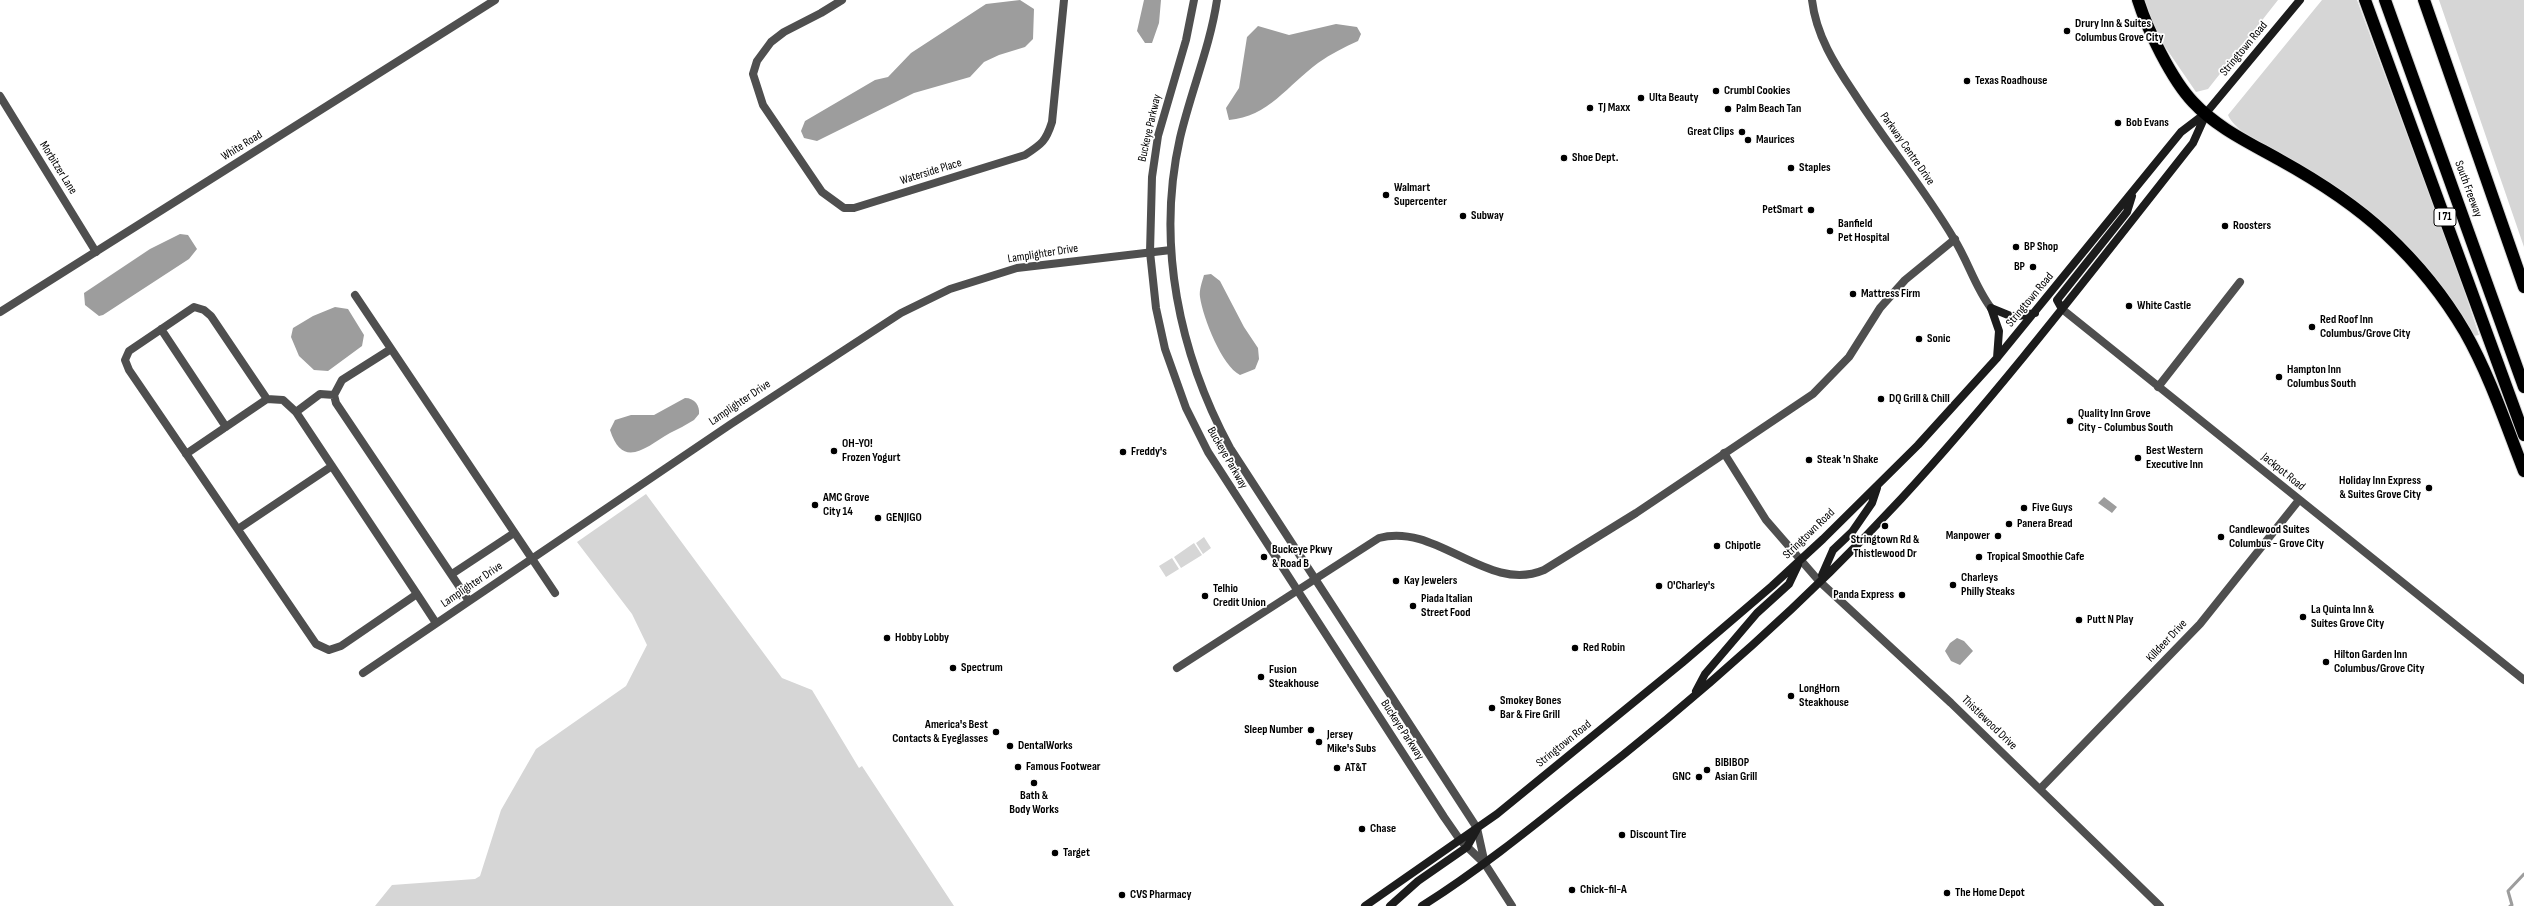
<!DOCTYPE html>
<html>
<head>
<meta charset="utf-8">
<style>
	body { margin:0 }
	canvas { display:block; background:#fff }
</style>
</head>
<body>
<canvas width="2524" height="906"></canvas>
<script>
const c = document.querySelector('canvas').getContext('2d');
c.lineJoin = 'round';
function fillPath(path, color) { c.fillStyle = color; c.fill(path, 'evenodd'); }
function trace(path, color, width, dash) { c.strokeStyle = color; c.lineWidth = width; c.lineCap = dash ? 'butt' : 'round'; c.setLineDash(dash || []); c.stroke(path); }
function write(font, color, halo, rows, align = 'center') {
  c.font = font + ' "Sofia Sans Condensed",sans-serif'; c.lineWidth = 3.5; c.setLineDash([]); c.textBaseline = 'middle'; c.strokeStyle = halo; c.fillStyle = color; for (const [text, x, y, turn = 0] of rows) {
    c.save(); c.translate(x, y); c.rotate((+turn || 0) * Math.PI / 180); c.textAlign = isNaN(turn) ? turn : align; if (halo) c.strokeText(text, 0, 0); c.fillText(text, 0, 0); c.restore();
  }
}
fillPath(new Path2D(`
	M 2144,0 L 2278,0 L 2208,89 L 2196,92 L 2159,38 Z
	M 2322,0 L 2357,0 L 2458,272 L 2479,335 L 2474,336 C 2442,277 2396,231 2343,191 C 2317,172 2239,141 2228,115 Z
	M 2439,0 L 2524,0 L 2524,247 Z
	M 646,494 L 782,678 L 812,690 L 859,768 L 862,766 L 954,906 L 375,906 L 392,885 L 475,879 L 480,876 L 501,810 L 536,749 L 626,686 L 647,645 L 632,614 L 577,542 Z
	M 1204,537 L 1211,548 L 1203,554 L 1196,543 Z
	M 1194,543 L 1202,555 L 1181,568 L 1174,557 Z
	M 1172,558 L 1179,569 L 1166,577 L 1159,566 Z`), '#d6d6d6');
fillPath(new Path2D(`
	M 1020,0 L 1034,9 L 1033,39 L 1025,47 L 999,55 L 984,62 L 970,77 L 914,93 L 817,141 L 804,138 L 801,131 L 805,121 L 875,80 L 888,77 L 911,53 L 986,4 Z
	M 1144,0 L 1161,0 L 1159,23 L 1152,43 L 1145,43 L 1137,31 Z
	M 1336,24 L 1357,27 L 1361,34 L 1358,41 C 1344,47 1331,54 1318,63 C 1288,85 1268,117 1229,120 L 1226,108 L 1239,88 L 1247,37 L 1258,26 L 1289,35 Z
	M 180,234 L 188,235 L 197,249 L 189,259 L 103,315 L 99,316 L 85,305 L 84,293 L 150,249 Z
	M 1211,274 L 1220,281 L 1244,327 L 1258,348 L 1259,359 L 1255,369 L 1240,375 C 1222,366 1203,318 1200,297 C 1199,290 1202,282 1204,275 Z
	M 335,307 L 348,309 L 364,335 L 362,346 L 328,371 L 314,370 L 299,356 L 291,337 L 293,328 L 313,316 Z
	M 685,398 C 695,398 700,406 699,414 L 694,420 C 686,425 678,429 670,433 C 647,446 623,471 610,430 L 615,420 L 631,415 L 654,415 Z
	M 2104,497 L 2117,507 L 2112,513 L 2098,503 Z
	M 1957,638 L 1964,641 L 1973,651 L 1960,665 L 1951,661 L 1945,651 L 1950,643 Z`), '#9d9d9d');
trace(new Path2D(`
	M 2510,906 L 2512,905 L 2508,891 L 2524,874`), '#9d9d9d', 3);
const motorway = new Path2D(`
	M 2138,0 C 2147,29 2172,80 2193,102 C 2217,128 2250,143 2280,160 C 2318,181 2354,204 2386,234 C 2416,262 2444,296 2465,332 C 2490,376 2506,425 2524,471
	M 2365,0 L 2524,435
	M 2385,0 L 2524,387
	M 2424,0 L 2524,287`);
trace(motorway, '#dbdbdb', 14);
trace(new Path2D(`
	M 842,0 L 821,13 L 784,32 L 771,42 L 757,61 L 753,74 L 763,105 L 822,192 L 844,208 L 854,208 L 1025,155 C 1042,144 1046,141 1052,122 L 1064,0
	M 1812,0 C 1816,35 1835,65 1854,93 C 1886,143 1924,188 1954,239 C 1968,261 1975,287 1991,308
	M 0,96 L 96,252
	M 355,295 L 555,593
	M 2062,309 L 2524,680
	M 161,329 L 226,427
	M 391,349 L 342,380 L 334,395 L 336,403 L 469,601
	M 2158,387 L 2240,282
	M 334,395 L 320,394 L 296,412 L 283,400 L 267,399 L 211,316 L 204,310 L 194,307 L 129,351 L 125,360 L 129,370 L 316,644 L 329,650 L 341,646 L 417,594 L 436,623
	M 296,412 L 417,594
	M 1724,453 L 1766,520 L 1819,581 L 1951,703 L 2160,906
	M 186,454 L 267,399
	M 238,529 L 332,466
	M 452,574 L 514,533
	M 1177,668 L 1379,538 C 1437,522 1487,594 1544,570 L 1636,513 L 1813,394 L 1849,357 L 1880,308 L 1905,280 L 1955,239
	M 363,673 L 731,424 L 901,313 L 950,289 L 1017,268 L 1171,250
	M 2040,789 L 2200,624 L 2299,500
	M 1485,864 L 1512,906`), '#4f4f4f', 8);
trace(new Path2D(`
	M 1194,0 L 1186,40 L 1158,136 L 1152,177 L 1150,252 L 1156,308 L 1165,349 L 1186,408 L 1208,452 L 1444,817 L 1460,840 L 1485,864
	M 1217,0 C 1210,47 1191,91 1180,138 C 1156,244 1179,353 1230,448 L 1477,828 L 1485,864
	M 0,312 L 495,0`), '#4f4f4f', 8);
trace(new Path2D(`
	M 1991,308 L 1999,331 L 1997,358
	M 1991,308 L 2013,317 L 2035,313
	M 2062,309 L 2057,300 L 2127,212 L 2132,196
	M 1822,575 L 1833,550 L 1852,532 L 1872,503 L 1877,488
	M 1696,691 L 1705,674 L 1757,613 L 1789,584 L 1798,565
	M 1365,906 L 1497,814 L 1682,663 L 1772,586 L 1823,539 L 1918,445 L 1997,358 L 2181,132 L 2206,113 L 2300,0
	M 1390,906 L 1418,881 L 1467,847 L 1477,829
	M 1422,906 C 1476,872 1526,832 1576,792 C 1691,703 1802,606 1901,499 C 2005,386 2098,263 2193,143 L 2206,114`), '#1c1c1c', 8);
trace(motorway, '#000', 12);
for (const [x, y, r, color] of [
	[2067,31,4,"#000"],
	[1967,81,4,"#000"],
	[1716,91,4,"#000"],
	[1641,98,4,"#000"],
	[1590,108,4,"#000"],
	[1728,109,4,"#000"],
	[2118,123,4,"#000"],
	[1742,132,4,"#000"],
	[1748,140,4,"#000"],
	[1564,158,4,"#000"],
	[1791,168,4,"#000"],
	[1386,195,4,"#000"],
	[1811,210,4,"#000"],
	[1463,216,4,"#000"],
	[2225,226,4,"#000"],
	[1830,231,4,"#000"],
	[2016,247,4,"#000"],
	[2033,267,4,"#000"],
	[1853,294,4,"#000"],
	[2129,306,4,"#000"],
	[2312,327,4,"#000"],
	[1919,339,4,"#000"],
	[2279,377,4,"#000"],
	[1881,399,4,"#000"],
	[2070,421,4,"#000"],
	[834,451,4,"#000"],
	[1123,452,4,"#000"],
	[2138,458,4,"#000"],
	[1809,460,4,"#000"],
	[2429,488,4,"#000"],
	[815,505,4,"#000"],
	[2024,508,4,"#000"],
	[878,518,4,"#000"],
	[2009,524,4,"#000"],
	[1885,526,4,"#000"],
	[1998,536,4,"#000"],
	[2221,537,4,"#000"],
	[1717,546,4,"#000"],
	[1264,557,4,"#000"],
	[1979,557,4,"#000"],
	[1396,581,4,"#000"],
	[1953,585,4,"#000"],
	[1659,586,4,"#000"],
	[1902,595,4,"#000"],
	[1205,596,4,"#000"],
	[1413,606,4,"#000"],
	[2303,617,4,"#000"],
	[2079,620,4,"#000"],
	[887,638,4,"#000"],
	[1575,648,4,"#000"],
	[2326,662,4,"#000"],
	[953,668,4,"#000"],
	[1261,677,4,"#000"],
	[1791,696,4,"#000"],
	[1492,708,4,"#000"],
	[1311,730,4,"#000"],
	[996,732,4,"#000"],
	[1319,742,4,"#000"],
	[1010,746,4,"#000"],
	[1018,767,4,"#000"],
	[1337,768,4,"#000"],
	[1707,770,4,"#000"],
	[1699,777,4,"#000"],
	[1034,783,4,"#000"],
	[1362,829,4,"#000"],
	[1622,835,4,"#000"],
	[1055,853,4,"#000"],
	[1572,890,4,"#000"],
	[1947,893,4,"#000"],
	[1122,895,4,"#000"]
]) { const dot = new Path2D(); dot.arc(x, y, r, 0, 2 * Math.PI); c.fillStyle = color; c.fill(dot); trace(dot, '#fff', 1.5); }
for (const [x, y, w] of [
	[2445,217,22]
]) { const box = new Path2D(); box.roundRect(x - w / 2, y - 9, w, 18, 3); c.fillStyle = '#fff'; c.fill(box); trace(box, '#000', 1); }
write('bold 11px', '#000', null, [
	["I 71",2445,217]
]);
write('bold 12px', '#000', '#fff', [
	["Drury Inn & Suites",2075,24],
	["Columbus Grove City",2075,38],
	["Texas Roadhouse",1975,81],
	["Crumbl Cookies",1724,91],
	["Ulta Beauty",1649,98],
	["TJ Maxx",1598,108],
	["Palm Beach Tan",1736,109],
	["Bob Evans",2126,123],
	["Great Clips",1734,132,"right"],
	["Maurices",1756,140],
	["Shoe Dept.",1572,158],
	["Staples",1799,168],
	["Walmart",1394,188],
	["Supercenter",1394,202],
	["PetSmart",1803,210,"right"],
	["Subway",1471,216],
	["Banfield",1838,224],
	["Pet Hospital",1838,238],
	["Roosters",2233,226],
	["BP Shop",2024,247],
	["BP",2025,267,"right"],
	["Mattress Firm",1861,294],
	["White Castle",2137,306],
	["Red Roof Inn",2320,320],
	["Columbus/Grove City",2320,334],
	["Sonic",1927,339],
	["Hampton Inn",2287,370],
	["Columbus South",2287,384],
	["DQ Grill & Chill",1889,399],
	["Quality Inn Grove",2078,414],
	["City - Columbus South",2078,428],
	["OH-YO!",842,444],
	["Frozen Yogurt",842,458],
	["Best Western",2146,451],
	["Executive Inn",2146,465],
	["Freddy's",1131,452],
	["Steak 'n Shake",1817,460],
	["Holiday Inn Express",2421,481,"right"],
	["& Suites Grove City",2421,495,"right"],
	["AMC Grove",823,498],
	["City 14",823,512],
	["Five Guys",2032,508],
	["GENJIGO",886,518],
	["Panera Bread",2017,524],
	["Candlewood Suites",2229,530],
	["Columbus - Grove City",2229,544],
	["Manpower",1990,536,"right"],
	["Stringtown Rd &",1885,540,"center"],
	["Thistlewood Dr",1885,554,"center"],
	["Chipotle",1725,546],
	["Buckeye Pkwy",1272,550],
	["& Road B",1272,564],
	["Tropical Smoothie Cafe",1987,557],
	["Charleys",1961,578],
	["Philly Steaks",1961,592],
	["Kay Jewelers",1404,581],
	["O'Charley's",1667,586],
	["Telhio",1213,589],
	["Credit Union",1213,603],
	["Panda Express",1894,595,"right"],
	["Piada Italian",1421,599],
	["Street Food",1421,613],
	["La Quinta Inn &",2311,610],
	["Suites Grove City",2311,624],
	["Putt N Play",2087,620],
	["Hobby Lobby",895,638],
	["Red Robin",1583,648],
	["Hilton Garden Inn",2334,655],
	["Columbus/Grove City",2334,669],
	["Spectrum",961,668],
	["Fusion",1269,670],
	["Steakhouse",1269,684],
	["LongHorn",1799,689],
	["Steakhouse",1799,703],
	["Smokey Bones",1500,701],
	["Bar & Fire Grill",1500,715],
	["America's Best",988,725,"right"],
	["Contacts & Eyeglasses",988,739,"right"],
	["Sleep Number",1303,730,"right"],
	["Jersey",1327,735],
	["Mike's Subs",1327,749],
	["DentalWorks",1018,746],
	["BIBIBOP",1715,763],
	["Asian Grill",1715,777],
	["Famous Footwear",1026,767],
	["AT&T",1345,768],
	["GNC",1691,777,"right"],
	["Bath &",1034,796,"center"],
	["Body Works",1034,810,"center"],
	["Chase",1370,829],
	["Discount Tire",1630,835],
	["Target",1063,853],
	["Chick-fil-A",1580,890],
	["The Home Depot",1955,893],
	["CVS Pharmacy",1130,895]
], 'left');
write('12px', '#000', '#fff', [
	["Stringtown Road",2244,49,-50],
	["Buckeye Parkway",1150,128,-77],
	["White Road",242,146,-32],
	["Parkway Centre Drive",1907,149,55],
	["Morbitzer Lane",58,168,58],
	["Waterside Place",931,172,-17],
	["South Freeway",2468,189,70],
	["Lamplighter Drive",1043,254,-9],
	["Stringtown Road",2030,300,-50],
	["Lamplighter Drive",740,403,-34],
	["Buckeye Parkway",1227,458,60],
	["Jackpot Road",2283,472,39],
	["Stringtown Road",1809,534,-44],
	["Lamplighter Drive",472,585,-34],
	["Killdeer Drive",2167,641,-47],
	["Thistlewood Drive",1989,723,44],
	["Buckeye Parkway",1402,730,57],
	["Stringtown Road",1564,744,-39]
]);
</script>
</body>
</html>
